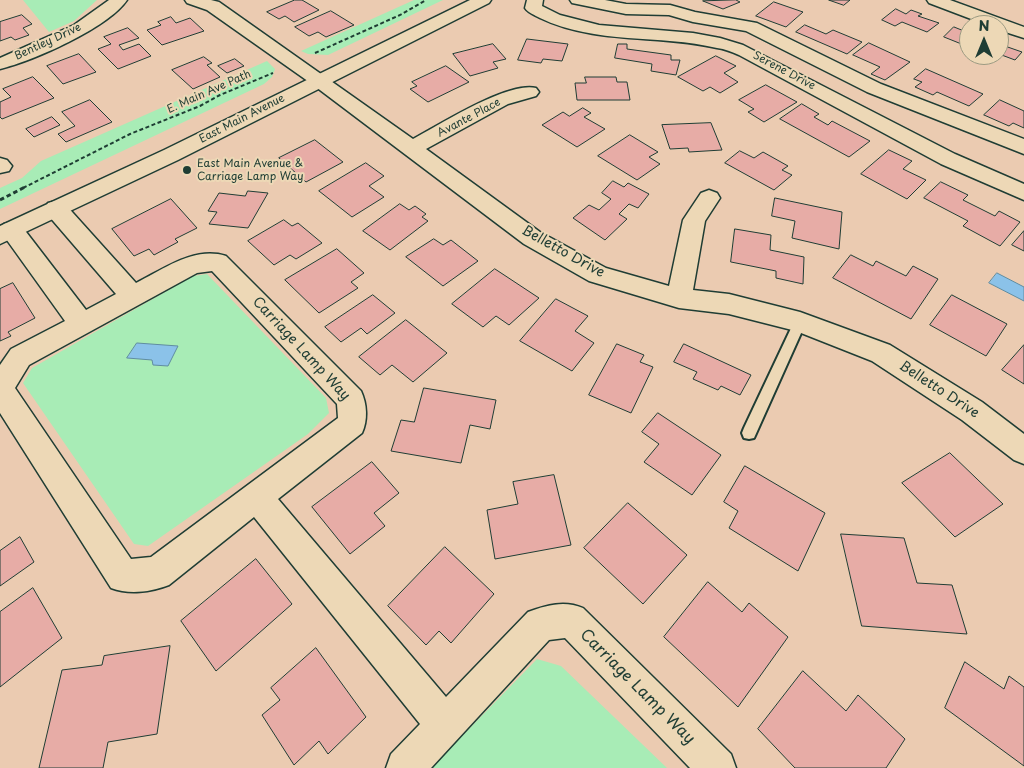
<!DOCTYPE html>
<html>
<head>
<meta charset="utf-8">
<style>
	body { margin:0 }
	#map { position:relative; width:1024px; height:768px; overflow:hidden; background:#ebcbb1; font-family:"Playpen Sans",sans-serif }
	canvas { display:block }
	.north { position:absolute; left:959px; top:15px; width:50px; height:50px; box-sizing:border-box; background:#edd8b6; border:1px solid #9b9a82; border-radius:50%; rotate:0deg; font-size:14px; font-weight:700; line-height:20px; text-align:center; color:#1f3d34 }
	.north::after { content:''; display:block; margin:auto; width:18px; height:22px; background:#1f3d34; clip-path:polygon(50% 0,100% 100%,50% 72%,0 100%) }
</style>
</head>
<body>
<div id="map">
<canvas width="1024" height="768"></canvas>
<div class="north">N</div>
</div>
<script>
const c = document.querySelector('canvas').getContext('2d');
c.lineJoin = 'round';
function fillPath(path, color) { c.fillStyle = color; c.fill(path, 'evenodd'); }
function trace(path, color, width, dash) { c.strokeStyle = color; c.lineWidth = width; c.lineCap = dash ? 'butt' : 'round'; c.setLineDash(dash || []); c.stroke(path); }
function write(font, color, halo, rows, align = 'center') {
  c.font = font + ' "Playpen Sans",sans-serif'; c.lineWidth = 4; c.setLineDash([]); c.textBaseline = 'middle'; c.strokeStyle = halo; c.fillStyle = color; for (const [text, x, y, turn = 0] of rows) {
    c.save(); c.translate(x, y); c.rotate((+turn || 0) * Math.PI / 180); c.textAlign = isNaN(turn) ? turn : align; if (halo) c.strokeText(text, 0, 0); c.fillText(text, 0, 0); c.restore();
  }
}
fillPath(new Path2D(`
	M 23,0 L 97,0 L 74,21 L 49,32 Z
	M 414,0 L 443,0 L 328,55 L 308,54 L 301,51 Z
	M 267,61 L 275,69 L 272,77 L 264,84 L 0,209 L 0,188 L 22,178 L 41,161 Z
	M 207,274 L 326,398 L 329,413 L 308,434 L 148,546 L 134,544 L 23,383 L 32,368 L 193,276 Z
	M 537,659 L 561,666 L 667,768 L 431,768 Z`), '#a8ecb6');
const water = new Path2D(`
	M 997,273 L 1024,287 L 1024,301 L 989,283 Z
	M 137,343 L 178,346 L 168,366 L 153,365 L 152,360 L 127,358 Z`);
fillPath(water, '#8bc2e9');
trace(water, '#608da1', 1);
const building = new Path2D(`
	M 295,0 L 302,0 L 319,10 L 294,22 L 285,16 L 279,19 L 267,12 Z
	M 736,0 L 740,2 L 723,9 L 703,1 Z
	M 829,0 L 850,0 L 844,5 Z
	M 774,2 L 803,12 L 786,27 L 756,16 Z
	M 896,9 L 906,14 L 911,10 L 922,14 L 918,16 L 939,23 L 927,32 L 902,22 L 895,26 L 882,20 Z
	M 331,11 L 354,25 L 326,37 L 318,32 L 309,36 L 295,27 Z
	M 22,15 L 32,24 L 23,28 L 29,35 L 15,40 L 11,37 L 0,41 L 0,22 Z
	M 171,17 L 176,23 L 190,18 L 204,31 L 162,45 L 147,30 L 161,25 L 158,22 Z
	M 805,25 L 826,34 L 833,30 L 862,42 L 847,54 L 796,32 Z
	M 954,27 L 969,33 L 969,47 L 944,37 Z
	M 128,28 L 139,38 L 119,45 L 123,50 L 139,44 L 151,56 L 118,69 L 98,49 L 111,44 L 104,37 Z
	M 527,39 L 568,44 L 562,61 L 543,59 L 541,63 L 518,60 Z
	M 869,43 L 910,62 L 885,80 L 871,74 L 880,67 L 853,55 Z
	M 493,44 L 506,59 L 493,62 L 498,68 L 470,76 L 453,54 Z
	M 618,44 L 627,44 L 627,49 L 671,55 L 671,60 L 680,60 L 676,75 L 651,71 L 652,64 L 615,58 Z
	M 999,44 L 1022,52 L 1015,60 L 999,54 Z
	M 79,54 L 96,72 L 63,84 L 47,66 Z
	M 716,56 L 736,66 L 724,73 L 738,82 L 720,93 L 710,87 L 703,91 L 678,77 Z
	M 204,57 L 212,63 L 207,65 L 220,77 L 193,89 L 172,70 Z
	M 235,59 L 244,66 L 227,73 L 218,66 Z
	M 446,66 L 469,82 L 428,102 L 410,89 L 417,86 L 412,82 Z
	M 926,69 L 983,94 L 969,106 L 937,92 L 933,95 L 915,87 L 922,82 L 914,79 Z
	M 33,77 L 54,98 L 2,119 L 0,117 L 0,102 L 11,97 L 3,89 Z
	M 585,77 L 616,77 L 617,82 L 627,82 L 630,100 L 577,100 L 575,83 L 586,83 Z
	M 766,85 L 797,102 L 764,122 L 748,112 L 754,109 L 739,100 Z
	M 90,100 L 112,122 L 66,142 L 58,134 L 75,126 L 62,112 Z
	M 1000,100 L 1024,111 L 1024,128 L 1013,123 L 1009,126 L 984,115 Z
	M 802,104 L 819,114 L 814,117 L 828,125 L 832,121 L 870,141 L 849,157 L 780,119 Z
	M 583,108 L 591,113 L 584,117 L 605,129 L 577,147 L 542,125 L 563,112 L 569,116 Z
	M 52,117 L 60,125 L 34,137 L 26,129 Z
	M 711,123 L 722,150 L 689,152 L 688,148 L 670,149 L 662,125 Z
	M 630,135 L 658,152 L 649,157 L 660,164 L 637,180 L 598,156 Z
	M 315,140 L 343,162 L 306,182 L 279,158 Z
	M 889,150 L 912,161 L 903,169 L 926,180 L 907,199 L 861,174 Z
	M 740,151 L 754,158 L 763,152 L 788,166 L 782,170 L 792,175 L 774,190 L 725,163 Z
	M 366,163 L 384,176 L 369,186 L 384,197 L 352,217 L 319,191 Z
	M 613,181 L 624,187 L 628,183 L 649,194 L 638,208 L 629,204 L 619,214 L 627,219 L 605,240 L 573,218 L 589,205 L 599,210 L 611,199 L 602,193 Z
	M 941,182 L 968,195 L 963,200 L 995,216 L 999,211 L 1020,222 L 1000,246 L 963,226 L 968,221 L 924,198 Z
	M 248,191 L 268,193 L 248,228 L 209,224 L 217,212 L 208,211 L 219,193 L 245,196 Z
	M 775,198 L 842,212 L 839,249 L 792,238 L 795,221 L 772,216 Z
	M 171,199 L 197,228 L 175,239 L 178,242 L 154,255 L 149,249 L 134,256 L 112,229 Z
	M 400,204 L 409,210 L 415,206 L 426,214 L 422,217 L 428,221 L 390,250 L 363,231 Z
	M 284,220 L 292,226 L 298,223 L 322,243 L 296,259 L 290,255 L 274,265 L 248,241 Z
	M 735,229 L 771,235 L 770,250 L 804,257 L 803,284 L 776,278 L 776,271 L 731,262 Z
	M 1024,231 L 1024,251 L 1012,245 Z
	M 434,239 L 443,245 L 451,240 L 478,261 L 443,286 L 406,257 Z
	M 337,249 L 364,273 L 351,282 L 358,288 L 319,313 L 285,280 Z
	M 851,255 L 873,266 L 876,261 L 906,276 L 913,266 L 938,279 L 911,319 L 833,278 Z
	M 495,269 L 539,298 L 509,325 L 496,316 L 483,327 L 452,304 Z
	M 13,283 L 35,318 L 8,332 L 11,336 L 0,341 L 0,289 Z
	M 373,295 L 395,313 L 367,334 L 361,328 L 341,342 L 325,327 Z
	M 952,295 L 1007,324 L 986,356 L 930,325 Z
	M 556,299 L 588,316 L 575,331 L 594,343 L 572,371 L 520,341 Z
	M 406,320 L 447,353 L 413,382 L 392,365 L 380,375 L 359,357 Z
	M 617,344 L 644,355 L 640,362 L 653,367 L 631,413 L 589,395 Z
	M 684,344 L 751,375 L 740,395 L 721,386 L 718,390 L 693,379 L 697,372 L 674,362 Z
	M 1024,345 L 1024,384 L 1002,370 Z
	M 424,388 L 496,400 L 490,429 L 470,425 L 461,463 L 391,451 L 401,420 L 414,422 Z
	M 658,413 L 721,455 L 692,495 L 644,462 L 659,444 L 642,432 Z
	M 950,453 L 1003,504 L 955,537 L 902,483 Z
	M 372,462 L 399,493 L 374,513 L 385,526 L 350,554 L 312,507 Z
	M 745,466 L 825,513 L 798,571 L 729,528 L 738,511 L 724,502 Z
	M 554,475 L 571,545 L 495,559 L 487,510 L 518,504 L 513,482 Z
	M 628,503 L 687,555 L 643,604 L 584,548 Z
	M 841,534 L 904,538 L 917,583 L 952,585 L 967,634 L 862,626 Z
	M 20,537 L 34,562 L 0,586 L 0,551 Z
	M 445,547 L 494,594 L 451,643 L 439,631 L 426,645 L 388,606 Z
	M 256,559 L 292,604 L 216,671 L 181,621 Z
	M 708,582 L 742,612 L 749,603 L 788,637 L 738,707 L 664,637 Z
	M 33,588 L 62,638 L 0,687 L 0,612 Z
	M 170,646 L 157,734 L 108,742 L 103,768 L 39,768 L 62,670 L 102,665 L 104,656 Z
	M 316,648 L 366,717 L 328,754 L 319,741 L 294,765 L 262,715 L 280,700 L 271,688 Z
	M 965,662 L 1004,689 L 1009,676 L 1024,687 L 1024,766 L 945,708 Z
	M 803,671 L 846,711 L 858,695 L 905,739 L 886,768 L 795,768 L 758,729 Z`);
fillPath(building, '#e7aca6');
trace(building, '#1f3d34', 1);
const lane = new Path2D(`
	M 800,317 L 805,318 L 806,322 L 754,438 L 749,439 L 744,438 L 742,433 L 744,428 L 794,322 L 795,318 Z`);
const street = new Path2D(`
	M 109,0 L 127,0 C 108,28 33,61 0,69 L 0,58 L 74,25 Z
	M 185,0 L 211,0 L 219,2 L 413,139 C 439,125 508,81 536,88 L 539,92 L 536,96 L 508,104 L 426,149 L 540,232 L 606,268 L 669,286 L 683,220 L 701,193 L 709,190 L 717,193 L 720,198 L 705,221 L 693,290 L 729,294 L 800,312 L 890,345 L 982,402 L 1024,434 L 1024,464 L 1014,460 L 962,420 L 872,361 L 796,331 L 729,314 L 679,308 L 589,281 L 524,244 L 312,84 L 207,10 L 187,3 Z
	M 527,0 L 543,0 L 542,6 L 560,15 L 599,25 L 693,33 L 720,38 L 743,45 L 955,154 L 1024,184 L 1024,200 L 941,164 L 739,55 C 732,52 725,49 717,48 C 659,34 596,45 540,18 C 535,15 528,13 525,8 Z
	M 570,0 L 605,0 L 626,4 L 670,5 L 695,12 L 757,23 L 881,84 L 1024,139 L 1024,154 L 867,92 L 746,31 L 693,22 L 669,15 L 626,14 L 572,3 Z
	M 927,0 L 950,0 L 1024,27 L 1024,38 L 999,30 L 999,25 L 987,25 L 929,3 Z
	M 0,158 L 7,160 L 12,166 L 9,171 L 0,173 Z
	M 56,201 L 64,203 L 136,283 C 164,269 194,246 226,256 L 361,391 C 367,404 368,420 362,433 L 278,499 L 446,697 L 528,612 C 546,605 565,600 583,608 L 731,754 L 736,768 L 690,768 L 565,638 L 549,640 L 431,768 L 386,768 L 391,754 L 420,724 L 254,517 L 169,585 C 151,592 129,595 111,588 L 0,413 L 0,365 L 11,349 L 65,321 L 4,236 L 0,230 L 4,224 L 12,222 L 20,224 L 86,310 L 116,294 L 48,215 L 45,209 L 48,203 ZM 212,271 L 337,404 L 338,418 L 151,557 L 131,559 L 15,388 L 29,365 L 197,273 Z`);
const secondary = new Path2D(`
	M 470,0 L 491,0 L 489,3 L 178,160 L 0,244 L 0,226 L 164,150 Z`);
trace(lane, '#1f3d34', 4);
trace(street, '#1f3d34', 3);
trace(secondary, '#1f3d34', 3);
trace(new Path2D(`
	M 315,53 L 400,15 L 426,0
	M 23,188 L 130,134 L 200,106 L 220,95 L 273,73`), '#1f3d34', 2, [4, 2.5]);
trace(new Path2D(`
	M 0,200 L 25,187`), '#1f3d34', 3, [4.5, 3]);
fillPath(lane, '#edd8b6');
fillPath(street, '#edd8b6');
fillPath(secondary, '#edd8b6');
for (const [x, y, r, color] of [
	[187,170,5,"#1f3d34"]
]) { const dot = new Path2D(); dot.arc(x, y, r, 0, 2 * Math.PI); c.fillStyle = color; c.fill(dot); trace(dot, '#edd8b6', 2); }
write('11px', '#1f3d34', '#edd8b6', [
	["Bentley Drive",48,42,-25],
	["Serene Drive",784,71,28],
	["E. Main Ave Path",209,92,-24],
	["Avante Place",469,118,-28],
	["East Main Avenue",242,119,-27]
]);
write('11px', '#1f3d34', '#edd8b6', [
	["East Main Avenue &",197,164],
	["Carriage Lamp Way",197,177]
], 'left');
write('14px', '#1f3d34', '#edd8b6', [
	["Belletto Drive",563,252,29],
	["Carriage Lamp Way",301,349,47],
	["Belletto Drive",939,390,33]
]);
write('16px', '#1f3d34', '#edd8b6', [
	["Carriage Lamp Way",637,687,45]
]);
</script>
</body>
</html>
